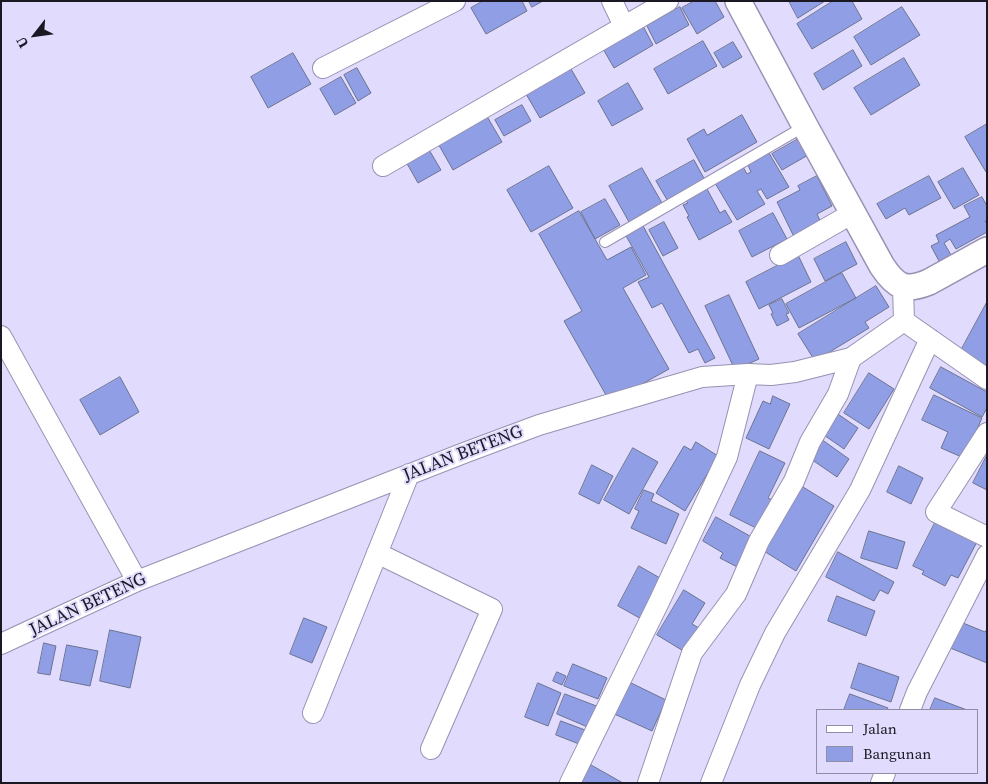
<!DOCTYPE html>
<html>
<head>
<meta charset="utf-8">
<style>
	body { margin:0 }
	#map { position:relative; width:988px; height:784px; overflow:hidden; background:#e1dbfd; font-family:"Source Serif 4",serif }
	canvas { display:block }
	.frame { position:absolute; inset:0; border:2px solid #1b1824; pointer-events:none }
	.legend { position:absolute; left:816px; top:709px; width:162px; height:65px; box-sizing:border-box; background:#e1dbfd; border:1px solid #928da6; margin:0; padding:6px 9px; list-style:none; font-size:15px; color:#1b1824 }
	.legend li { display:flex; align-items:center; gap:10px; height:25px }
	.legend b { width:25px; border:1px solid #928da6 }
	.north { position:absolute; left:10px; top:10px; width:50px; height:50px; -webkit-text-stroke:4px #e1dbfd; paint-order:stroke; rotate:240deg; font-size:14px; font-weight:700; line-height:20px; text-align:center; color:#1b1824 }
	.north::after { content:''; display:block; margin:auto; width:18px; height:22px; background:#1b1824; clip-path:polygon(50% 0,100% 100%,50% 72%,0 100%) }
</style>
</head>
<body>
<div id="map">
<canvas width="988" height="784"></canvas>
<div class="frame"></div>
<ul class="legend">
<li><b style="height:6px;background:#fff"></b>Jalan</li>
<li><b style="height:14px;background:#909ee6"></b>Bangunan</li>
</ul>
<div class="north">U</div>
</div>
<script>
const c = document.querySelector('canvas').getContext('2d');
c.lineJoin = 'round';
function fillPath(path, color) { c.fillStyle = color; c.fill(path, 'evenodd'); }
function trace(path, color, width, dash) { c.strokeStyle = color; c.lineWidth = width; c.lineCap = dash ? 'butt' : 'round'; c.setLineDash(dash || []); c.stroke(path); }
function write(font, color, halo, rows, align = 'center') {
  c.font = font + ' "Source Serif 4",serif'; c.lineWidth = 4; c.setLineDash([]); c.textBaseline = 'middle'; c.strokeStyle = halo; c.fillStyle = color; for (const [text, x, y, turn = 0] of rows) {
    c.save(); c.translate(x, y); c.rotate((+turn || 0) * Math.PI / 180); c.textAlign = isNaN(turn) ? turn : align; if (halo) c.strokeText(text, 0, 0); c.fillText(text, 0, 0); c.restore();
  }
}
const building = new Path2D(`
	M 483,1 L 522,1 L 527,11 L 486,34 L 471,8 Z
	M 529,1 L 543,1 L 532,7 Z
	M 694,1 L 715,1 L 724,17 L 697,34 L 682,8 Z
	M 789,1 L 825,1 L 798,18 Z
	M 833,1 L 852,1 L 862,19 L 812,49 L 797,24 Z
	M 680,7 L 689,25 L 656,44 L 647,26 Z
	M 902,7 L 920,35 L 871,65 L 854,37 Z
	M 642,24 L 653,45 L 614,68 L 602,47 Z
	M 703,41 L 717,66 L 668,94 L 654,69 Z
	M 733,42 L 742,57 L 723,68 L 714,53 Z
	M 853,50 L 862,66 L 823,90 L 814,74 Z
	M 293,53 L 311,84 L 268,108 L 251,77 Z
	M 904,58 L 920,85 L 871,115 L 854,88 Z
	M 357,68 L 371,93 L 358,101 L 344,75 Z
	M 571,69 L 585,93 L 540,118 L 526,94 Z
	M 341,77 L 356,103 L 335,115 L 320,89 Z
	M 628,83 L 643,109 L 612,126 L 598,101 Z
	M 522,105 L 531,121 L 504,136 L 495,120 Z
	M 485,113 L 502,142 L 453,170 L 436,140 Z
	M 742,115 L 757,142 L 705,172 L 687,139 L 704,129 L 707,135 Z
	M 987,124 L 987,172 L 986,172 L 965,137 Z
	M 800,138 L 810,154 L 782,170 L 772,154 Z
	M 428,148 L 441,170 L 418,183 L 405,160 Z
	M 769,153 L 789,187 L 767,199 L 761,189 L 757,191 L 765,204 L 737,220 L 715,183 L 743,167 L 747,174 L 751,172 L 748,165 Z
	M 694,160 L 706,182 L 669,203 L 656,181 Z
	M 549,166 L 573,208 L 531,232 L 507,190 Z
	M 642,168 L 662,203 L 629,222 L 609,186 Z
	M 963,168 L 979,195 L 954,209 L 938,182 Z
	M 817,176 L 832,206 L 817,214 L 822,225 L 795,239 L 777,202 L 800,190 L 798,186 Z
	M 929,176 L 941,198 L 909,215 L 905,208 L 886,219 L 877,204 Z
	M 707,189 L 720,213 L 725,210 L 732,222 L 699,240 L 687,217 L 689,216 L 683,205 L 688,203 L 686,201 Z
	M 982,197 L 987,206 L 987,220 L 985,221 L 987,224 L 987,232 L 956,249 L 950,239 L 944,243 L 951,255 L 939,261 L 931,246 L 939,242 L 936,235 L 970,217 L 964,206 Z
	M 605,199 L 620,225 L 595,239 L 581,212 Z
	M 579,211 L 607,260 L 631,247 L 646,275 L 623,288 L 669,369 L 610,402 L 564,321 L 582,311 L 539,234 Z
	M 773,213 L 787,239 L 752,257 L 739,231 Z
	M 664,222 L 678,248 L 663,256 L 649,230 Z
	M 642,224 L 715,358 L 705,363 L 698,349 L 689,353 L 662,303 L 652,308 L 638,282 L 649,277 L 625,234 Z
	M 846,242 L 857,264 L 825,281 L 814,259 Z
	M 798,255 L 811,282 L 759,309 L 746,282 Z
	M 842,273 L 856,298 L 799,328 L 786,304 Z
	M 876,286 L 889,307 L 865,322 L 869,328 L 815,361 L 798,334 Z
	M 729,295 L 759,359 L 735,370 L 705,306 Z
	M 782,299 L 789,313 L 786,314 L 789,320 L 777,326 L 771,314 L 773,313 L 769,305 Z
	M 987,302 L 987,372 L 958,356 Z
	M 941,367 L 987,392 L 987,408 L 982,417 L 930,388 Z
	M 869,373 L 894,389 L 869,429 L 844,413 Z
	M 120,377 L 139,412 L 100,435 L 80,400 Z
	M 934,395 L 982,418 L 964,458 L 941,448 L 948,432 L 922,420 Z
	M 773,396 L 790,404 L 769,449 L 746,438 L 763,401 L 770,404 Z
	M 835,412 L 858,428 L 844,449 L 821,433 Z
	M 821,439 L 849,459 L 837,477 L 808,457 Z
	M 696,442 L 718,456 L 685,511 L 656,493 L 684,446 L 691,450 Z
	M 633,448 L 658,462 L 629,514 L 604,500 Z
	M 760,451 L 785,463 L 768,498 L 777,502 L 762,531 L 730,515 Z
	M 987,455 L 987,490 L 973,483 Z
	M 592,465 L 613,476 L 599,504 L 579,494 Z
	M 899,466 L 923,478 L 911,504 L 887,492 Z
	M 798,484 L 834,506 L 796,571 L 759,548 Z
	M 644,490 L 654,494 L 651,501 L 679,514 L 666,544 L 631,528 L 639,511 L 635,509 Z
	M 716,517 L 757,540 L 741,569 L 720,558 L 723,553 L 703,541 Z
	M 937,519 L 978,540 L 958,578 L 951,575 L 945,586 L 922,574 L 924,571 L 913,566 Z
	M 869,531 L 905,542 L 897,569 L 861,558 Z
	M 838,552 L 894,582 L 888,594 L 880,590 L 874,601 L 826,577 Z
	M 639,566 L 667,582 L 645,621 L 618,606 Z
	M 684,590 L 705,603 L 692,624 L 699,628 L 685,652 L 657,635 Z
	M 837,596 L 875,611 L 866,636 L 828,621 Z
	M 304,618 L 327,627 L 312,663 L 290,654 Z
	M 963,623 L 985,632 L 987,629 L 987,663 L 948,647 L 956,628 L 960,630 Z
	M 110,630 L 141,637 L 130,688 L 100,681 Z
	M 44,643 L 56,646 L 50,675 L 38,673 Z
	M 67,645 L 98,651 L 90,686 L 60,680 Z
	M 859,663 L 899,677 L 891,702 L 851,688 Z
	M 573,664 L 607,678 L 598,699 L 564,686 Z
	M 557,672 L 566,676 L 562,685 L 553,681 Z
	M 627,681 L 666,700 L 652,731 L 612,713 Z
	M 538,683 L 561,693 L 548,726 L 525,717 Z
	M 565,694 L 599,707 L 590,728 L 557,714 Z
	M 850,694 L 888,708 L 887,710 L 844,710 Z
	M 935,698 L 967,710 L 930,710 Z
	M 561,721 L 585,730 L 579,744 L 556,735 Z
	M 591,765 L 623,783 L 582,783 Z`);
fillPath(building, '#909ee6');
trace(building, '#6c7390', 1);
const service = new Path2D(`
	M 605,242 L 805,126`);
const minor = new Path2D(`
	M 612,1 L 624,26
	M 323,68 L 455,1
	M 383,166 L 668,1
	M 780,255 L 853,213
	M 904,321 L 987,379
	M 1,336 L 137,581
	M 987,433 L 936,512 L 987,537
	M 377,553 L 492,609 L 431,749
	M 1,644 L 137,581 L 464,453 L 539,425 L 702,377 L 748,374 L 771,375 L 795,372 L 851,358 L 904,321 L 903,287
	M 910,710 L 917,692 L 987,555
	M 313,713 L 409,474
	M 570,783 L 659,602 L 727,457 L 748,374
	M 648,783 L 692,653 L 736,594 L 759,541 L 794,481 L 810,442 L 838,394 L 851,358
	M 711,783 L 750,685 L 775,633 L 860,490 L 930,339
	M 881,783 L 885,773`);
const tertiary = new Path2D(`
	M 738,1 L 805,126 L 882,266 C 896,287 905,292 929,282 L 987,250`);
trace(service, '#9792b2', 12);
trace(minor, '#9792b2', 22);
trace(tertiary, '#9792b2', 28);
trace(service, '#fff', 10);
trace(minor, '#fff', 20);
trace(tertiary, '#fff', 25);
write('18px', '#1b1824', '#e1dbfd', [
	["JALAN BETENG",463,454,-21],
	["JALAN BETENG",88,605,-25]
]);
</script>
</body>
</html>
